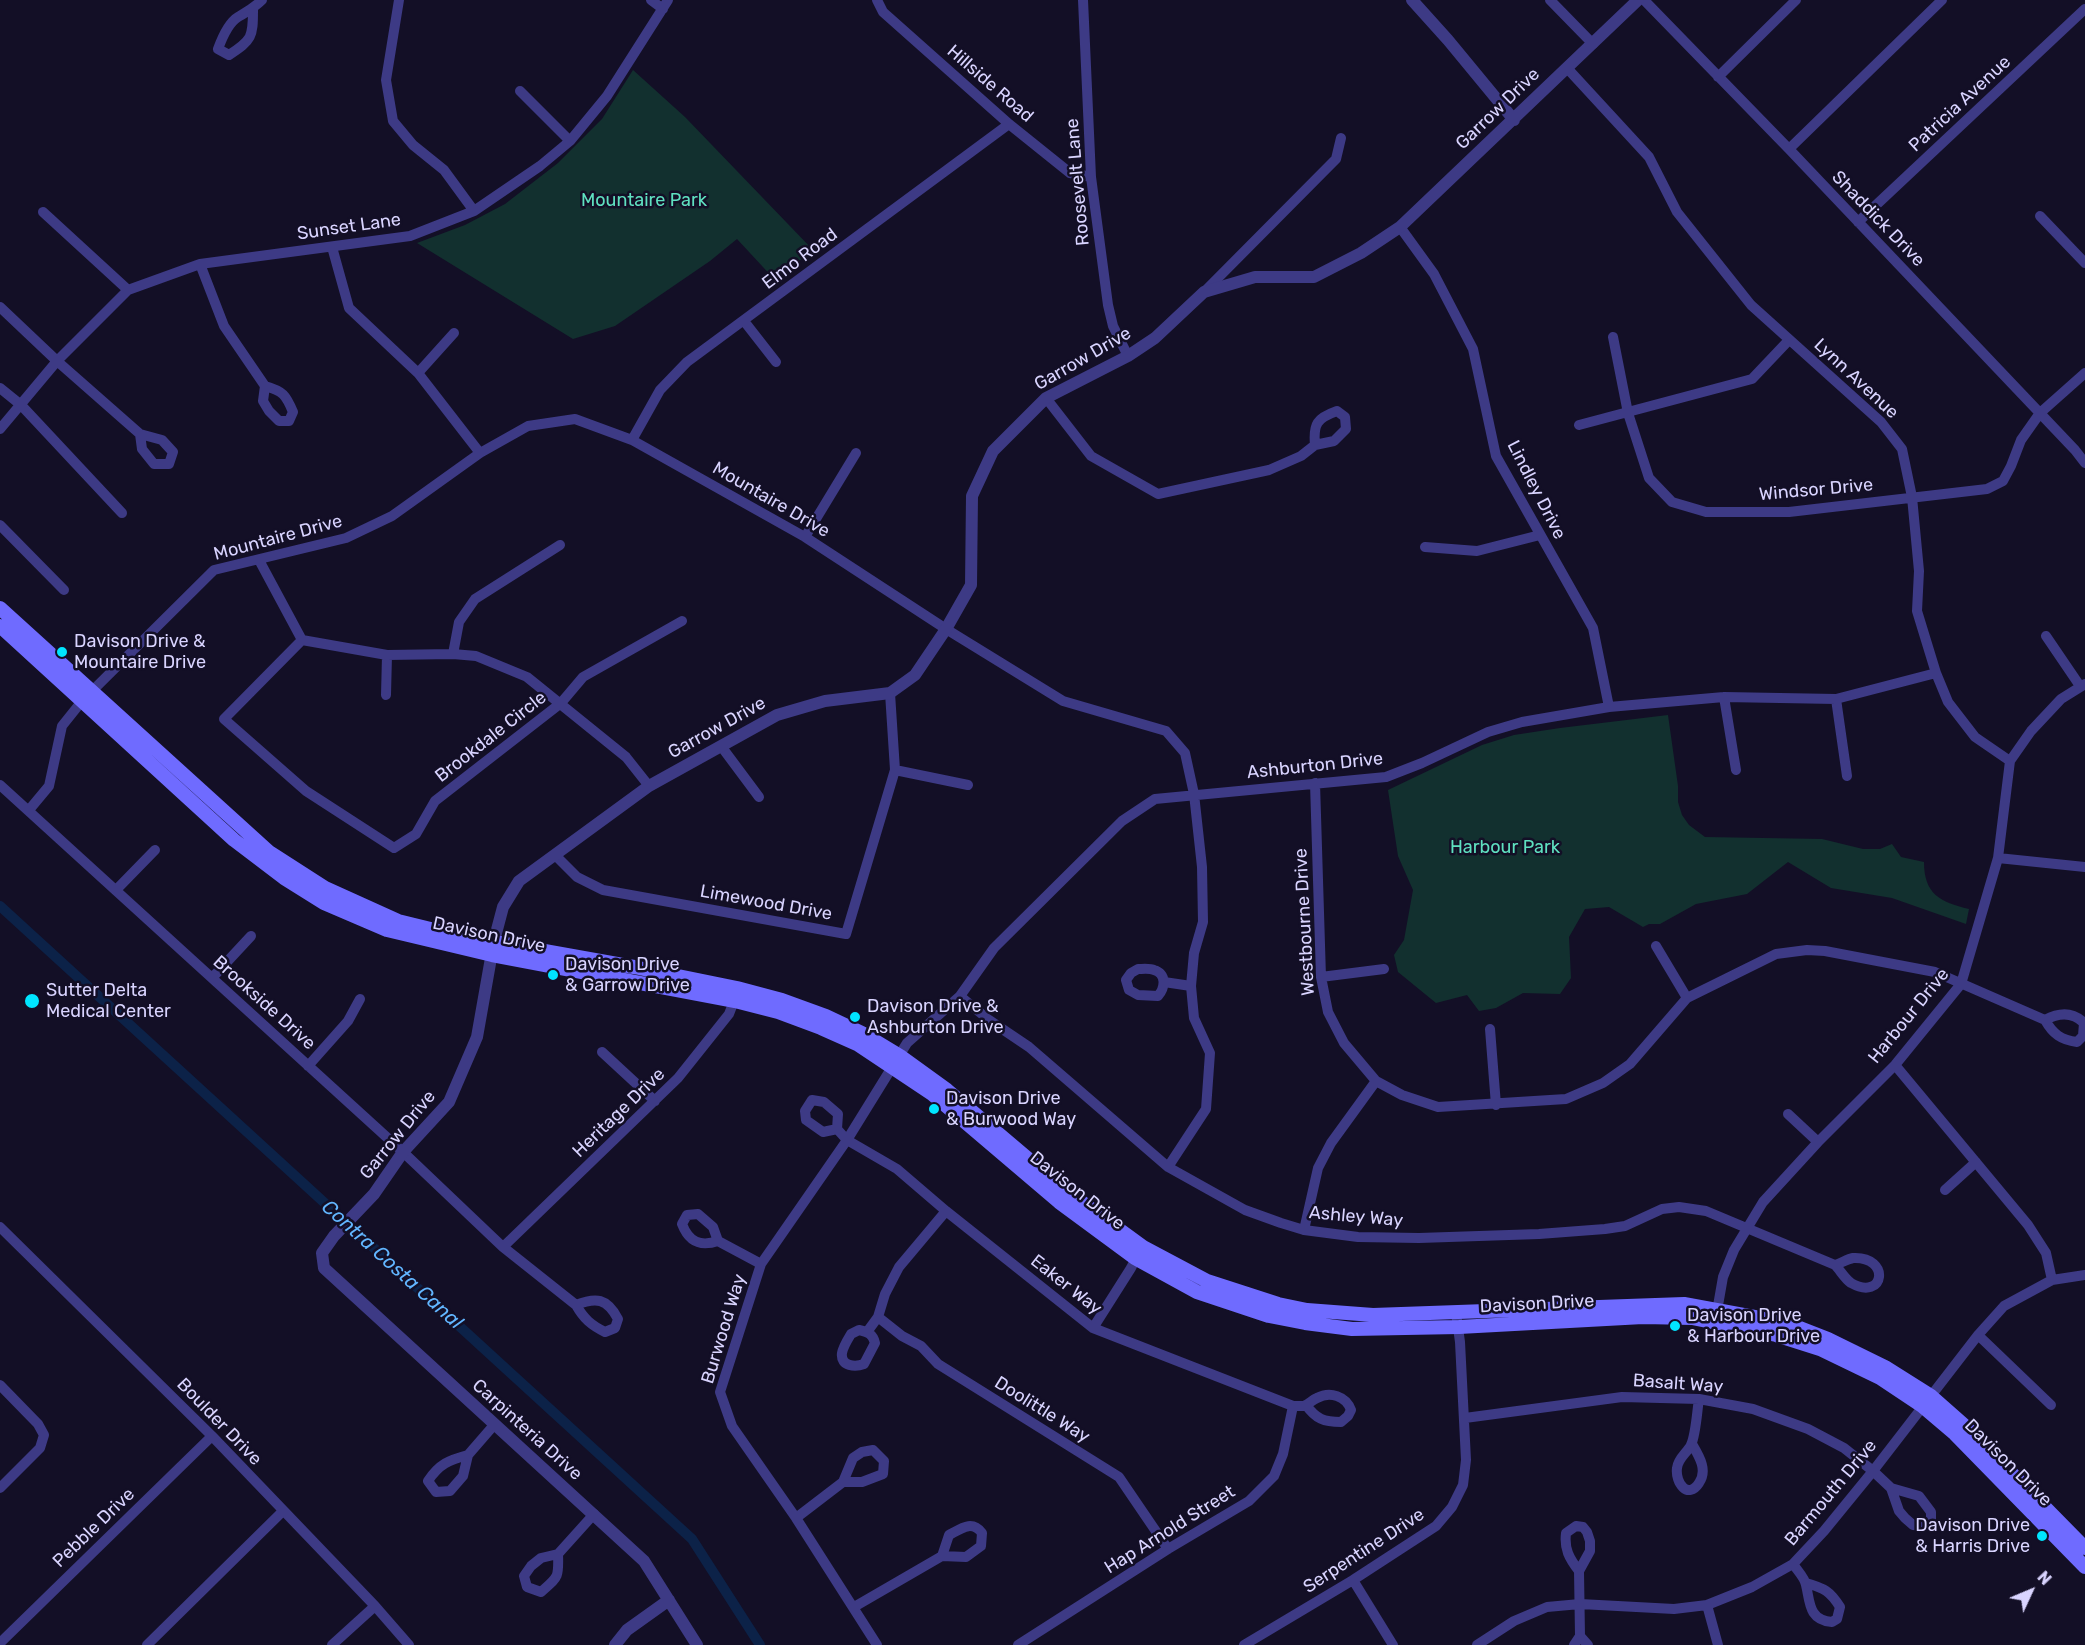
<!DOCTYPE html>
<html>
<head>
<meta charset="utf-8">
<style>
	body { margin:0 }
	#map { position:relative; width:2085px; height:1645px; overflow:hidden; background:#130f26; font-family:Rubik,sans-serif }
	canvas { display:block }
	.north { position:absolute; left:2001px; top:1561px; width:60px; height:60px; -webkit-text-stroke:4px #130f26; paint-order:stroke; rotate:46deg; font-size:16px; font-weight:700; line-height:24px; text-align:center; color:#d9d4ff }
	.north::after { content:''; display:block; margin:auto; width:21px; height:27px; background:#d9d4ff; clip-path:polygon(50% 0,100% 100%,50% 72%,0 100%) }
</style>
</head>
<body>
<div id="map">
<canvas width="2085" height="1645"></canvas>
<div class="north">N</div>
</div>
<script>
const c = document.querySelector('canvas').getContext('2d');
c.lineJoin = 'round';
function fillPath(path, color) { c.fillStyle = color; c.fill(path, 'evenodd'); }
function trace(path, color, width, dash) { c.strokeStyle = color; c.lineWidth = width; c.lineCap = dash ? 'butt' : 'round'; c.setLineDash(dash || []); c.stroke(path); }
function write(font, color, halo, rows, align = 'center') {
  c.font = font + ' Rubik,sans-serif'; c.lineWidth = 5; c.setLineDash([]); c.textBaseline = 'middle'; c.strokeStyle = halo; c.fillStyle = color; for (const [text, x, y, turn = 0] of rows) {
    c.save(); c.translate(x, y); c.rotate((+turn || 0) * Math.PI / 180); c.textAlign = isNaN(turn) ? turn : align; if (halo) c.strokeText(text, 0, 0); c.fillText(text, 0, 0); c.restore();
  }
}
fillPath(new Path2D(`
	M 633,70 L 685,117 L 813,250 L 775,280 L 737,239 L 710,261 L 615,326 L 573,339 L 417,243 L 465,225 L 505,204 L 558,163 L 602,119 Z
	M 1668,715 L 1678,786 L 1678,802 L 1682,815 L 1689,825 L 1705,837 L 1822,839 L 1863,849 L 1880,849 L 1892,844 L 1901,857 L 1924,862 C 1924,894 1940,902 1969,909 L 1966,924 L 1892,898 L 1831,888 L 1788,862 L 1747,894 L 1696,904 L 1660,924 L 1649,924 L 1643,927 L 1609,907 L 1585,909 L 1569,937 L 1571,978 L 1560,994 L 1523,993 L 1496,1008 L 1479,1011 L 1467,995 L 1436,1003 L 1398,972 L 1394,955 L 1404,940 L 1413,890 L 1398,856 L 1388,790 L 1482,745 L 1514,735 L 1560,728 Z`), '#12302f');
trace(new Path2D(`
	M 0,906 L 692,1539 L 760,1645`), '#0c2248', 10);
trace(new Path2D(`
	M 399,0 L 386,80 L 393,121 L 413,145 L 444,170 L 474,211
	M 651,0 L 663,9
	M 877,0 L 883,12 L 1009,124 L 1070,173 L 1091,177
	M 1083,0 L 1091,177 L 1108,305 L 1113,326 L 1128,356
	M 1550,0 L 1593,44
	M 1644,0 L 1789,149 L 2075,450 L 2085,463
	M 253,10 C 253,37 252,40 229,55 L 218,49 C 222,38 228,23 238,17 C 248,11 254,8 262,0
	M 1567,68 L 1649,157 L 1677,212 L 1751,305 L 1881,422 L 1902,449 L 1912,497 L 1919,571 L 1917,611 L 1936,673 L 1948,702 L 1975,737 L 2010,761
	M 1718,77 L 1796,0
	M 520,91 L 570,141
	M 1789,149 L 1942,0
	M 43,212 L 128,290
	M 2040,216 L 2085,263
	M 1858,222 L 2085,9
	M 1400,227 L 1434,274 L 1473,349 L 1496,456 L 1593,628 L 1609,707
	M 332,247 L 349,308 L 418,373 L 480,453
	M 200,264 L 224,326 L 265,386 C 283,391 286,395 293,412 L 289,421 L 279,421 L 269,411 L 263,401 L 265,386
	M 1204,292 L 1336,159 L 1341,138
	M 0,307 L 57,361 L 140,434 L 162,440 L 173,452 L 169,464 L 154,464 L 142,449 L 140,434
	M 744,321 L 776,362
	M 1613,337 L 1628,413 L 1649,478 L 1672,502 L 1706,512 L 1789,512 L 1987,489 L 2003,481 L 2011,466 L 2021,440 L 2040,413 L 2085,373
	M 418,373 L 454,333
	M 0,388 L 21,405 L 122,513
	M 1046,398 L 1091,456 L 1158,494 L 1269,470 L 1301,456 L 1315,445 L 1334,441 L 1346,429 L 1345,417 L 1337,411 C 1317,418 1313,424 1315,445
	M 1579,425 L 1752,379 L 1789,340
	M 0,429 L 57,361 L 128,290 L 200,264 L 410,236 L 474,211 L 540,166 L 570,141 L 607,96 L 668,0
	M 632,440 L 660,390 L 687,362 L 1009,124
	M 0,525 L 64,590
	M 805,537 L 856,453
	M 1425,547 L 1477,551 L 1540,535
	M 259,560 L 302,640 L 387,655 L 453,654 L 476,656 L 527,677 L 626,757 L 649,786
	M 2046,636 L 2080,686
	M 302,640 L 224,719 L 306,791 L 394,848 L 416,834 L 435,801 L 561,703 L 583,677 L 682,621
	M 453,654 L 459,622 L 475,599 L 560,545
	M 386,695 L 387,655
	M 1724,697 L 1736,770
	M 1836,699 L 1847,776
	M 721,746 L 759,797
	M 895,770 L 968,785
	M 1315,783 L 1321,977 L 1328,1012 L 1344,1043 L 1376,1081 L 1402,1095 L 1438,1107 L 1566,1099 L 1603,1083 L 1630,1064 L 1687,998 L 1776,954 L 1807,950 L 1825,951 L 1935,972 L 2045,1020 C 2053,1034 2061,1040 2077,1042 L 2083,1036 L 2084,1023 C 2072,1011 2058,1013 2045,1020
	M 0,785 L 403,1152 L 503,1247 L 576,1305 C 584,1319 591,1325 605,1332 L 615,1328 L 618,1319 C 607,1298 596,1297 576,1305
	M 29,810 L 49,786 L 62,726 L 82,701 L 214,570 L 346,538 L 392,516 L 480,453 L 528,426 L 575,419 L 632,440 L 805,537 L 946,629 L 1063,701 L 1166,731 L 1185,753 L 1194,794 L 1202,867 L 1203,922 L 1194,953 L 1191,986 L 1194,1018 L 1210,1053 L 1206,1109 L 1168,1167
	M 555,855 L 577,877 L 603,890 L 846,934 L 895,770 L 890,693
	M 1998,858 L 2085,867
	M 116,890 L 155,850
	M 1656,946 L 1687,998
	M 1138,969 C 1142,969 1150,968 1154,970 C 1167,974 1165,988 1158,996 L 1138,995 L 1129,990 L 1126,980 L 1131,973 Z
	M 1321,977 L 1384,969
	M 212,978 L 251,936
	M 1164,982 L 1191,986
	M 960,996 L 989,1020 L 1029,1047 L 1168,1167 L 1245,1210 L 1281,1223 L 1304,1230 L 1358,1237 L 1419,1238 L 1539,1234 L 1605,1229 L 1625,1226 L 1662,1209 L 1679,1207 L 1706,1211 L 1835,1265 C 1840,1270 1845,1279 1851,1283 C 1885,1302 1891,1256 1853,1258 C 1848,1259 1841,1263 1835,1265
	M 1490,1029 L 1496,1105
	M 602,1052 L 655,1101
	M 1895,1065 L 2028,1225 L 2046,1253 L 2052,1280
	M 308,1066 L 348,1021 L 360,999
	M 1788,1114 L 1818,1142
	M 837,1129 L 823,1132 L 806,1120 L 805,1111 L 812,1100 L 824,1102 L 838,1114 L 837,1129 L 847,1140 L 897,1169 L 946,1211 L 1093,1328 L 1293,1406 C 1297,1406 1300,1406 1304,1406 C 1309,1404 1312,1400 1317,1398 C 1330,1391 1346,1396 1351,1410 L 1348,1416 L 1341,1422 C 1324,1422 1316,1419 1306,1405
	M 1945,1190 L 1976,1162
	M 0,1227 L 212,1436 L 375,1606 L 409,1645
	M 1304,1230 L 1318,1168 L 1331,1143 L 1376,1081
	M 718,1241 C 700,1247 689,1242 682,1224 L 687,1215 L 698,1214 L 713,1227 L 718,1241 L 761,1264
	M 503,1247 L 678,1078 L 729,1014 L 736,996
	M 878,1317 L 902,1336 L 921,1346 L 938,1364 L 1119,1477 L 1168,1549
	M 1716,1317 L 1723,1277 L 1734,1250 L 1763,1202 L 1818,1142 L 1895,1065 L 1961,984 L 1998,858 L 2010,761 L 2031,731 L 2061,699 L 2085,684
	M 1093,1328 L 1131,1268 L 1139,1252
	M 859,1330 C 868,1332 873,1334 875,1343 L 864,1364 C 856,1367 840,1367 842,1353 C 843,1347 848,1339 851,1334 Z
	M 867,1332 L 878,1317 L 885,1294 L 899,1267 L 946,1211
	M 1978,1335 L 2051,1405
	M 0,1385 L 38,1424 L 44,1435 L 40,1448 L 0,1488
	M 1465,1418 L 1622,1397 L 1699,1399 L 1753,1409 L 1808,1429 L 1844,1448 L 1873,1471 L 1891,1488 L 1899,1511 L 1905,1518 L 1913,1525 L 1924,1526 L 1931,1520 L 1931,1512 L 1919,1496 L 1891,1488
	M 1692,1444 C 1699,1456 1708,1470 1699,1483 C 1688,1500 1675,1483 1677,1468 C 1678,1458 1687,1453 1691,1445 C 1696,1434 1697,1411 1699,1399
	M 468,1455 C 449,1460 439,1464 428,1481 L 436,1492 L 450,1491 L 463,1476 L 468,1455 L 494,1425
	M 796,1518 L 843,1482 L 853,1458 L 862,1452 L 873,1450 L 884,1461 L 883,1474 L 862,1482 L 843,1482
	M 558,1554 C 559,1578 558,1577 541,1592 L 527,1587 L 524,1576 L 531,1566 L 541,1558 L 558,1554 L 594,1514
	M 1793,1564 C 1797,1570 1805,1578 1806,1585 C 1810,1601 1808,1620 1832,1622 L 1837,1619 L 1840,1607 C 1830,1591 1824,1588 1806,1583
	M 1353,1580 L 1393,1645
	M 1707,1605 L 1718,1645
	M 854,1607 L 942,1556 L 966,1557 L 981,1546 L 982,1533 C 972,1520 962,1528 949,1535 L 942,1556
	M 1580,1636 L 1588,1645
	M 0,1643 L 212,1436
	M 147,1645 L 283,1511
	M 332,1645 L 375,1606
	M 877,1645 L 796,1518 L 732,1426 L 720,1392 L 761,1264 L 847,1140 L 907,1043 L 960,996 L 994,948 L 1122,821 L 1155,799 L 1386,777 L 1422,763 L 1488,732 L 1522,722 L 1609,707 L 1724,697 L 1836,699 L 1936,673
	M 1018,1645 L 1168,1549 L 1249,1501 L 1274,1476 L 1283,1454 L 1293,1406
	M 1244,1645 L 1353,1580 L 1436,1526 L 1452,1507 L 1463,1485 L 1466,1460 L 1460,1342 L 1456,1313
	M 1477,1645 L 1514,1621 L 1547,1607 L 1580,1604 L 1674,1609 L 1707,1605 L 1752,1587 L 1793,1564 L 1824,1531 L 1873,1471 L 1978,1335 L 2004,1306 L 2052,1280 L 2085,1275
	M 1574,1645 L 1580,1636 L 1579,1571 L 1590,1551 L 1590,1541 L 1587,1532 L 1583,1527 L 1576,1526 L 1566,1533 C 1564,1549 1569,1558 1579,1571`), '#3d3a85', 10);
trace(new Path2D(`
	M 1412,0 L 1448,40 L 1514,120
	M 615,1645 L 627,1630 L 669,1600
	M 697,1645 L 644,1561 L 324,1268 L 322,1253 L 334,1236 L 374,1194 L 403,1152 L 449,1102 L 477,1037 L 494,941 L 503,907 L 519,881 L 649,786 L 777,715 L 825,701 L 890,693 L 915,675 L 946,629 L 971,585 L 972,496 L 993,451 L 1046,398 L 1128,356 L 1155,338 L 1204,292 L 1255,277 L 1314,277 L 1361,253 L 1400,227 L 1638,0`), '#3d3a85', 12);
trace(new Path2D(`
	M 0,608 L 269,852 L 325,888 L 398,921 L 455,935 L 634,967 L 737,988 L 782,1000 L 826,1016 L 862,1033 L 900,1056 L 947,1090 L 1065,1190 L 1143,1247 L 1207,1281 L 1278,1304 L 1307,1310 L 1373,1315 L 1684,1304 L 1787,1323 L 1828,1339 L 1885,1367 L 1931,1396 L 1965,1426 L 2085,1548
	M 0,626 L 234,840 L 284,878 L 324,903 L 387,930 L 492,955 L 735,1001 L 778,1012 L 821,1028 L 857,1044 L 932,1094 L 1059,1202 L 1135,1258 L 1197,1292 L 1269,1316 L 1305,1323 L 1352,1329 L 1459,1327 L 1643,1317 L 1692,1318 L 1776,1335 L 1820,1349 L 1880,1378 L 1922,1406 L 1955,1434 L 2085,1567`), '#6f6bff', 14);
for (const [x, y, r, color] of [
	[62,652,6,"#00e5ff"],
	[553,975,6,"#00e5ff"],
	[32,1001,8,"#00e5ff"],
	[855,1017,6,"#00e5ff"],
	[934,1109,6,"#00e5ff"],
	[1675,1326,6,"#00e5ff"],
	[2042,1536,6,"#00e5ff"]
]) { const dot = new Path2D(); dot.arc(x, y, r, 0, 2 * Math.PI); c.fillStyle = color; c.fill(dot); trace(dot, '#130f26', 2); }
write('18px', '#d9d4ff', '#130f26', [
	["Hillside Road",990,84,41],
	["Patricia Avenue",1960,104,-43],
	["Garrow Drive",1498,109,-44],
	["Roosevelt Lane",1078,182,-95],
	["Shaddick Drive",1878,219,46],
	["Sunset Lane",349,227,-8],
	["Elmo Road",800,259,-37],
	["Garrow Drive",1083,359,-30],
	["Lynn Avenue",1856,379,43],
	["Lindley Drive",1536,490,63],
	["Windsor Drive",1816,490,-5],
	["Mountaire Drive",771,500,30],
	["Mountaire Drive",278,538,-15],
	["Garrow Drive",717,728,-29],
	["Brookdale Circle",491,737,-38],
	["Ashburton Drive",1315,766,-6],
	["Limewood Drive",766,903,10],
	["Westbourne Drive",1305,922,-93],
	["Davison Drive",489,935,12],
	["Brookside Drive",264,1003,42],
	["Harbour Drive",1909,1016,-51],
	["Heritage Drive",619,1113,-44],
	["Garrow Drive",398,1135,-51],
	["Davison Drive",1077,1191,38],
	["Ashley Way",1356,1217,5],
	["Eaker Way",1066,1285,38],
	["Davison Drive",1537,1304,-3],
	["Burwood Way",724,1329,-73],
	["Basalt Way",1678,1384,4],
	["Doolittle Way",1042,1410,32],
	["Boulder Drive",219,1422,46],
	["Carpinteria Drive",527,1430,42],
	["Davison Drive",2008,1463,45],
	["Barmouth Drive",1831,1493,-50],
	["Pebble Drive",94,1528,-44],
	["Hap Arnold Street",1170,1530,-32],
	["Serpentine Drive",1364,1551,-33]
]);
write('18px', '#5fe0c0', '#130f26', [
	["Mountaire Park",644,201],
	["Harbour Park",1505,848]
]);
write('18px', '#d9d4ff', '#130f26', [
	["Davison Drive &",74,642],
	["Mountaire Drive",74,663],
	["Davison Drive",565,965],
	["& Garrow Drive",565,986],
	["Sutter Delta",46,991],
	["Medical Center",46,1012],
	["Davison Drive &",867,1007],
	["Ashburton Drive",867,1028],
	["Davison Drive",946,1099],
	["& Burwood Way",946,1120],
	["Davison Drive",1687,1316],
	["& Harbour Drive",1687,1337],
	["Davison Drive",2030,1526,"right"],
	["& Harris Drive",2030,1547,"right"]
], 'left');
write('italic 20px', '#62b6ff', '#130f26', [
	["Contra Costa Canal",392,1265,42]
]);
</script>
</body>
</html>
